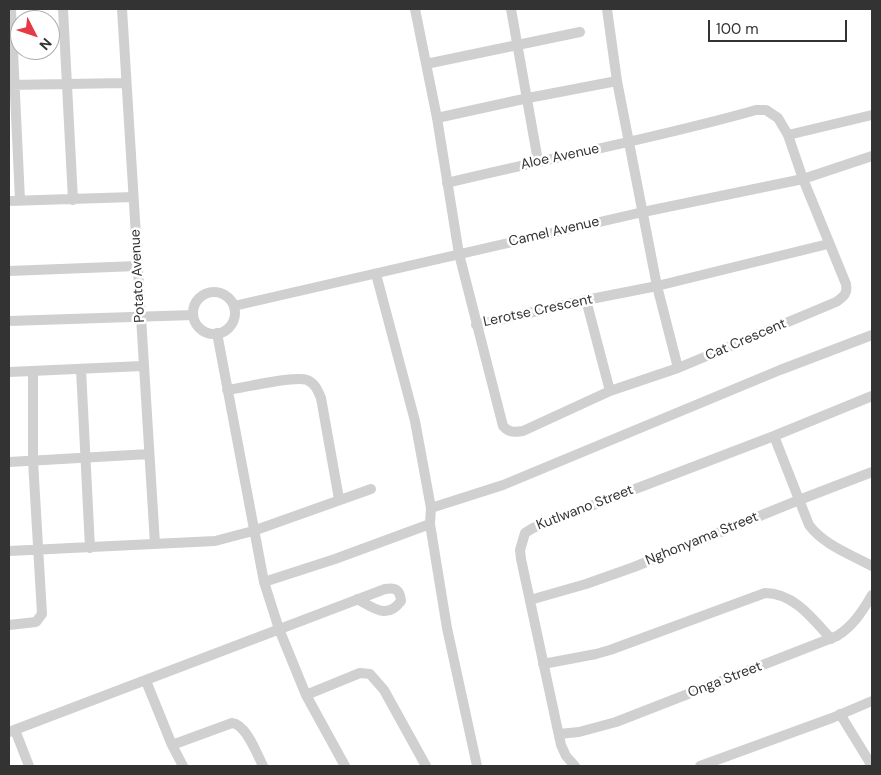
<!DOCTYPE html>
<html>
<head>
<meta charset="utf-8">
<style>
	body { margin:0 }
	#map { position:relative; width:881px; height:775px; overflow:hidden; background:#fff; font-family:"DM Sans",sans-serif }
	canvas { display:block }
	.frame { position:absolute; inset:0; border:10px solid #333; pointer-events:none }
	.north { position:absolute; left:10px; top:10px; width:50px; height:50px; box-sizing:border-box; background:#fff; border:1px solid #adadad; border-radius:50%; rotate:131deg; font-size:14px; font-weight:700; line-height:20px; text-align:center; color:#333 }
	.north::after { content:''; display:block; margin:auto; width:18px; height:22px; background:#e63946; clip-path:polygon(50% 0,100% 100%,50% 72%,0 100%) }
	.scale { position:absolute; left:708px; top:20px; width:139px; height:22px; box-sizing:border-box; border:2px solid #333; border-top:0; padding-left:6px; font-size:15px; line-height:18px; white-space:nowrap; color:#333; -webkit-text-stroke:4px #fff; paint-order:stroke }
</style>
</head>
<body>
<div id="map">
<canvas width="881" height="775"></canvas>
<div class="frame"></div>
<div class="north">N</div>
<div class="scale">100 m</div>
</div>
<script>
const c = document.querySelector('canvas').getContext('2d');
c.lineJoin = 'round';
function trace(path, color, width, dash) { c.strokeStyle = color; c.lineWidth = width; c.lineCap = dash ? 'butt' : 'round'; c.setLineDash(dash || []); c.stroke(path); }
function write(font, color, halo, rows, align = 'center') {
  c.font = font + ' "DM Sans",sans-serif'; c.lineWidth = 5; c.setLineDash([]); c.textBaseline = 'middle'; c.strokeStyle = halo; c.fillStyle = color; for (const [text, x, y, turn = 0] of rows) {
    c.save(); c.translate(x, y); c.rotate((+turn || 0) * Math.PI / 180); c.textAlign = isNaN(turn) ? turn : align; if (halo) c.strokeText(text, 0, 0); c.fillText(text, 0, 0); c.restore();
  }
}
trace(new Path2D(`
	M 11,9 L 20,200
	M 63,9 L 73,200
	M 122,9 L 155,544
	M 415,9 L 437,118 L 459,254 L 503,426 C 509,433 514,432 523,431 L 610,391 L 678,368
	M 511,9 L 538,161
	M 426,64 L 580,32
	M 9,85 L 125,83
	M 437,118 L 528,98 L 617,81
	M 788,135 L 872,115
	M 447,183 C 550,158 654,139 756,110 L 766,110 L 778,118 L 788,135 L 803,179 L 846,284 C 848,294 843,297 836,302 L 678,368 L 657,286 L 617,81 L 607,9
	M 9,201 L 133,197
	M 9,271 L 137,266
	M 376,274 L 415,421 L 431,508 L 430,524 L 447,628 L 477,766
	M193 313a21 21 0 1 1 42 0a21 21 0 1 1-42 0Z
	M 586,300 L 610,391
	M 234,306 L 643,212 L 803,179 L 872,156
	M 9,321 L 193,315
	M 476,325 L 586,300 L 657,286 L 828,244
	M 217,333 L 264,582 L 279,629 L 306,695 L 345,766
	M 81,369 L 90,548
	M 9,372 L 143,366
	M 227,390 C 243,388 295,375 307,380 C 315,383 318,391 321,398 L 339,499
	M 774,436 L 809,525 C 824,545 850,554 872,566
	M 9,462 L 149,454
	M 431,508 L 503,485 L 780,370 L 872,335
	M 9,551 L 215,541 L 253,531 L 371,489
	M 264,582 L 335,559 L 430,524
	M 530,600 L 586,584 L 634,567 L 799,500 L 872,472
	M 9,625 L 36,622 L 42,614 L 33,461 L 33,371
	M 543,664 L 596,654 L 610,650 L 765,593 C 794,593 813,619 831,639
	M 146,681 L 172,745 L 183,766
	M 306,695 L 360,673 L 370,674 L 384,690 L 426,766
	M 840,714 L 872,766
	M 15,730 L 29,766
	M 9,732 L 385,589 C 396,587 400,590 401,601 C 387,620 374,608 357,599
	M 559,734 L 579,732 L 616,722 L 837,636 C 853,626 862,612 872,595
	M 172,745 L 232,723 C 246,724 257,754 263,766
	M 575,766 L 566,756 L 561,745 L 521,559 L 520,550 L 525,533 L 533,528 L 774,436 L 872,396
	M 700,766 L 832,718 L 872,701`), '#d0d0d0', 10);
write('14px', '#333', '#fff', [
	["Aloe Avenue",560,157,-12],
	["Camel Avenue",554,232,-13],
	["Potato Avenue",138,276,-93],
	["Lerotse Crescent",538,311,-12],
	["Cat Crescent",746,340,-23],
	["Kutlwano Street",585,508,-21],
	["Nghonyama Street",702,539,-22],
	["Onga Street",725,680,-21]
]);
</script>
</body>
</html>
